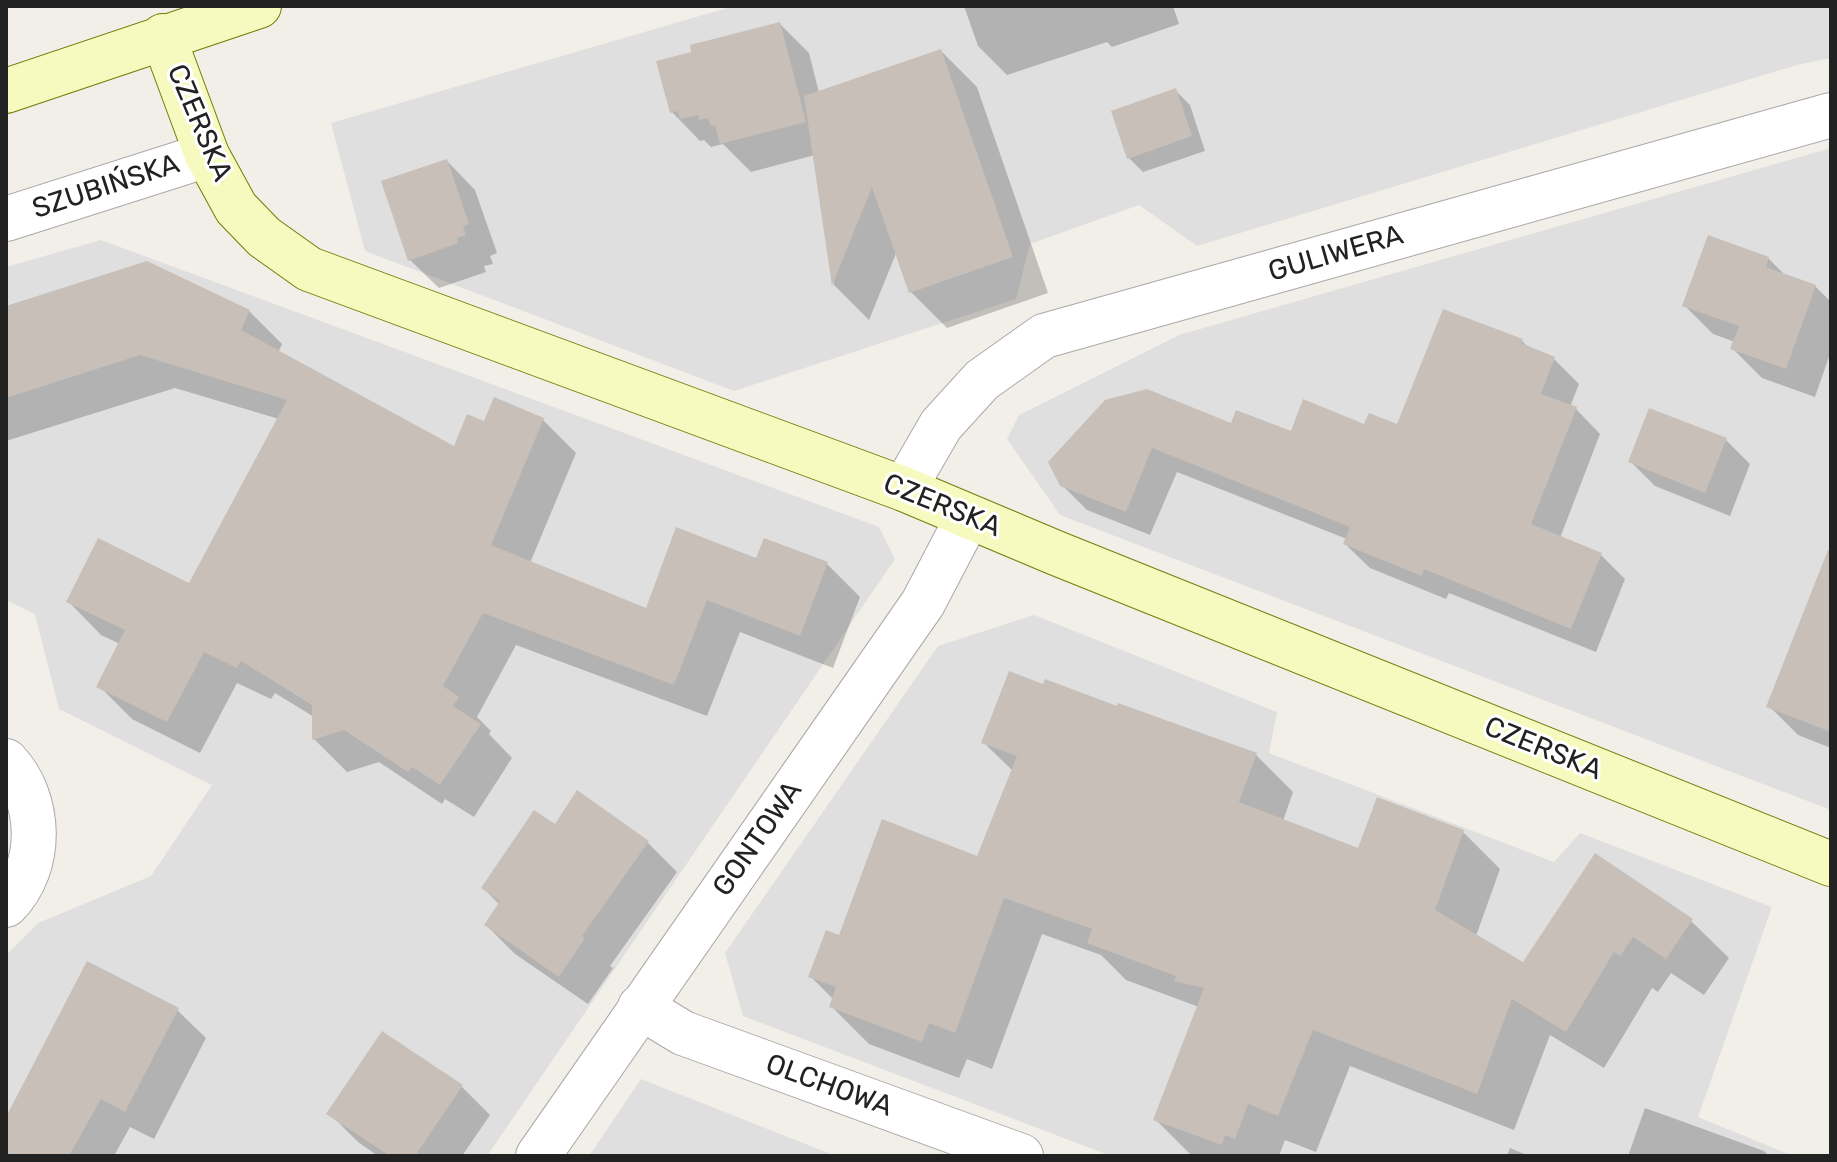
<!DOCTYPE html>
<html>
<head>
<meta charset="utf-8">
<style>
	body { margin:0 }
	#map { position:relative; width:1837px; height:1162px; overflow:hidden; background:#f2efe9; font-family:Rubik,sans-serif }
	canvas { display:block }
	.frame { position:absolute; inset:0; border:8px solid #222; pointer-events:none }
</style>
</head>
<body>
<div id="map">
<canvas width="1837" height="1162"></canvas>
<div class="frame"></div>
</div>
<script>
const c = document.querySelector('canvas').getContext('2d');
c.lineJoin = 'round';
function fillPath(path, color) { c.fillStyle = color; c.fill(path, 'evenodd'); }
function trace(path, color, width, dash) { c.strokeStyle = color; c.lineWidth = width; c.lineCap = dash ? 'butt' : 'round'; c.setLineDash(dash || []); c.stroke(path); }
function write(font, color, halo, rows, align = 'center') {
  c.font = font + ' Rubik,sans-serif'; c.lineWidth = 6; c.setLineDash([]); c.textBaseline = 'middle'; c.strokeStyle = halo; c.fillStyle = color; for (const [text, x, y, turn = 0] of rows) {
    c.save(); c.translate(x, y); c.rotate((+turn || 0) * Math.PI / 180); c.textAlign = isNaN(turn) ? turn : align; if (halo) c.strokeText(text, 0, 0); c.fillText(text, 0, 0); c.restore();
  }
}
fillPath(new Path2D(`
	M 734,6 L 1831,6 L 1831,58 L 1797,65 L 1197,246 L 1139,205 L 1030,244 L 1016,299 L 734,391 L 365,251 L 331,123 Z
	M 1831,148 L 1831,810 L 1060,515 L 1007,439 L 1019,415 L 1179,335 Z
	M 101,240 L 879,527 L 895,559 L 487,1156 L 6,1156 L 6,955 L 38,923 L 151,876 L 212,785 L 59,709 L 35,614 L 6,600 L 6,267 Z
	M 1034,615 L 1277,712 L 1269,753 L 1554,862 L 1580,833 L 1772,907 L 1698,1117 L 1793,1156 L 1111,1156 L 743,1016 L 725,953 L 938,646 Z
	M 641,1079 L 836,1156 L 589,1156 Z`), '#e0dfdf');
fillPath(new Path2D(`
	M 964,6 L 1173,6 L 1179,24 L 1112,47 L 1107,42 L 1007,75 L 978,46 Z
	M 780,24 L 809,53 L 819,93 L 941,51 L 977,87 L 1048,293 L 947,328 L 911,292 L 897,251 L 869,320 L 834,285 L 815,155 L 751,172 L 723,144 L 711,147 L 704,140 L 700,141 L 672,112 Z
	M 1175,90 L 1190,105 L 1205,151 L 1143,172 L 1129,158 Z
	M 447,161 L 475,190 L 497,253 L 490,256 L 493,264 L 484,266 L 486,272 L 439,288 L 410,260 Z
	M 1768,258 L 1786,276 L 1815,286 L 1831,302 L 1831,351 L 1815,397 L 1762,378 L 1733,349 L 1735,342 L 1713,334 L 1684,305 Z
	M 6,309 L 249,311 L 282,344 L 278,353 L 455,449 L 485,424 L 543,420 L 576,453 L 530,563 L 647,611 L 757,561 L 827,564 L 860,597 L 833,668 L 740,632 L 707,716 L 516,645 L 477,717 L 491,731 L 489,734 L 512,758 L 474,817 L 445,799 L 442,804 L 379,762 L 347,772 L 314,739 L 314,717 L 275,693 L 271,699 L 237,683 L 200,753 L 132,719 L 99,686 L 120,644 L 101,635 L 68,601 L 190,586 L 279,419 L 175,388 L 6,441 Z
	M 1444,311 L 1522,341 L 1530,349 L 1554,359 L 1579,384 L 1570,407 L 1576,409 L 1600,434 L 1560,538 L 1601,555 L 1625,579 L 1596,652 L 1449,593 L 1446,599 L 1370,568 L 1345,544 L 1347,539 L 1177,472 L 1150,535 L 1087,510 L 1062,485 L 1051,463 L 1233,425 L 1292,434 L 1365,427 L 1398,427 Z
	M 1726,440 L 1750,464 L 1730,516 L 1655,486 L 1631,462 Z
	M 1831,635 L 1831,748 L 1798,735 L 1769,706 Z
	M 983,742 L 1256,755 L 1293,792 L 1283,821 L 1359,851 L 1463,832 L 1500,869 L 1476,936 L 1523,964 L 1691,921 L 1729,958 L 1704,995 L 1671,973 L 1658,992 L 1652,988 L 1604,1068 L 1550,1035 L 1514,1130 L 1350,1066 L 1316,1152 L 1285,1140 L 1279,1156 L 1192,1156 L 1155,1119 L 1199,1007 L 1126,980 L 1101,955 L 1042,934 L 992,1069 L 967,1059 L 959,1078 L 869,1044 L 831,1006 L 834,1000 L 810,976 L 840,937 L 978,858 L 1013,771 Z
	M 578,793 L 648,843 L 677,872 L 610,966 L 613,968 L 588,1004 L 515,954 L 486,925 L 500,905 L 483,888 L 555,827 Z
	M 177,1010 L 206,1038 L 154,1139 L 130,1127 L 114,1156 L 6,1156 L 6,1114 L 9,1115 Z
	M 461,1086 L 490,1115 L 462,1156 L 378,1156 L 358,1142 L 329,1113 Z
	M 1645,1108 L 1764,1151 L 1769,1156 L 1628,1156 Z
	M 1510,1148 L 1529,1156 L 1507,1156 Z`), '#0003');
fillPath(new Path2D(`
	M 780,22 L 806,122 L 720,144 L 715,125 L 711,126 L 708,118 L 699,120 L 698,115 L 680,119 L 678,111 L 670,113 L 656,61 L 691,52 L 690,45 Z
	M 941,49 L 1013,257 L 909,293 L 872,187 L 832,286 L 804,96 Z
	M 1176,88 L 1192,136 L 1127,159 L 1111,111 Z
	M 447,159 L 469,224 L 463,227 L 466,235 L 457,238 L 458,243 L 408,261 L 381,181 Z
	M 1708,235 L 1769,257 L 1766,267 L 1816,285 L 1786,369 L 1730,349 L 1739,326 L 1682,306 Z
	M 147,261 L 250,310 L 241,330 L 454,446 L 467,414 L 484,421 L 494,397 L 544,418 L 491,545 L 646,608 L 676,527 L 756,558 L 764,538 L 828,562 L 800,636 L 707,600 L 674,685 L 483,613 L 443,686 L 459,697 L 453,706 L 481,724 L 440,785 L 412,767 L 408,772 L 344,730 L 312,740 L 312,705 L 241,661 L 237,668 L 204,652 L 167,722 L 96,687 L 125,630 L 66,602 L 98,538 L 189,583 L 287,400 L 140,355 L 6,398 L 6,306 Z
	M 1443,309 L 1523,339 L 1521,343 L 1555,357 L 1541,394 L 1577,407 L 1531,524 L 1602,553 L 1571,629 L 1424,569 L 1422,576 L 1343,544 L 1350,527 L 1152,448 L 1126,512 L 1060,486 L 1048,462 L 1105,400 L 1147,389 L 1231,423 L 1236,410 L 1291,431 L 1303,399 L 1364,424 L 1369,413 L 1397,424 Z
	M 1649,408 L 1727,438 L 1705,493 L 1628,462 Z
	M 1828,550 L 1831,551 L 1831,732 L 1766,707 Z
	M 1009,671 L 1043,684 L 1045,679 L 1117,706 L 1118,703 L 1257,753 L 1239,802 L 1358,848 L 1377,797 L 1464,830 L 1435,910 L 1523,962 L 1595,853 L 1693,919 L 1666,959 L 1633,937 L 1620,956 L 1614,952 L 1566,1032 L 1512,999 L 1477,1094 L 1313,1030 L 1278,1116 L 1248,1104 L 1235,1139 L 1225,1135 L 1222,1145 L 1153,1120 L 1204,988 L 1174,981 L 1176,976 L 1087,943 L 1092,929 L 1004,898 L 955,1033 L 929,1023 L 922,1042 L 829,1007 L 836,987 L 808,977 L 826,930 L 839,935 L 882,819 L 977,856 L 1017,756 L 981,743 Z
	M 577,790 L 649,841 L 582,936 L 585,938 L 559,977 L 484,925 L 500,901 L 481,888 L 534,810 L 555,824 Z
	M 87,961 L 179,1008 L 125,1112 L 101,1099 L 69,1156 L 6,1156 L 6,1117 Z
	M 382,1031 L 463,1085 L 415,1156 L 390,1156 L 326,1114 Z`), '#c7bfb8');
const street = new Path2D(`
	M 6,219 L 207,155
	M 904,489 L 941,425 L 982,380 L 1044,336 L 1831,115
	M 6,761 C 42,799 44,867 6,905
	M 640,1007 L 683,1033 L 1021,1156
	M 538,1156 L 923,603 L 968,517`);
const secondary = new Path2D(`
	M 163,36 L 207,155 L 236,208 L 264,237 L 309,269 L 904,489 L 1056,553 L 1831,864
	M 6,91 L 259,6`);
trace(street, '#a9a9a9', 46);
trace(secondary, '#707d05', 46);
trace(street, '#fff', 44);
trace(secondary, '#f7fabf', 44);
write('28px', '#222', '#fff', [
	["CZERSKA",199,123,67],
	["SZUBIŃSKA",106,187,-18],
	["GULIWERA",1336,254,-16],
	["CZERSKA",942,506,22],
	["CZERSKA",1543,749,22],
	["GONTOWA",758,839,-55],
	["OLCHOWA",829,1086,20]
]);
</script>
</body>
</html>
